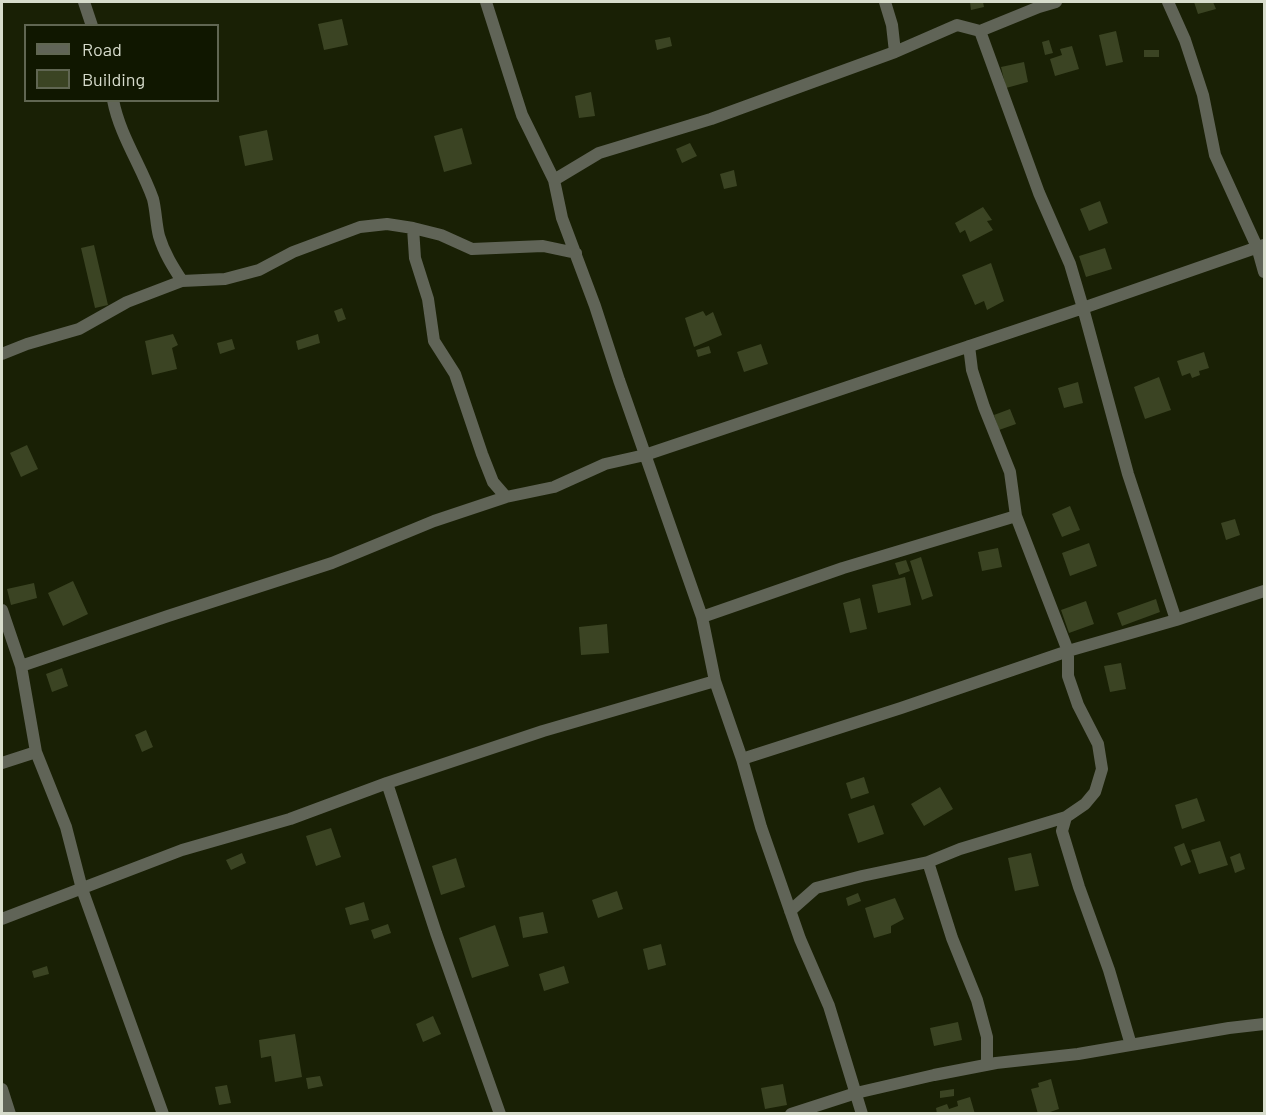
<!DOCTYPE html>
<html>
<head>
<meta charset="utf-8">
<style>
	body { margin:0 }
	#map { position:relative; width:1266px; height:1115px; overflow:hidden; background:#192005; font-family:Barlow,sans-serif }
	canvas { display:block }
	.frame { position:absolute; inset:0; border:3px solid #d7dccc; pointer-events:none }
	.legend { position:absolute; left:24px; top:24px; width:195px; height:78px; box-sizing:border-box; background:#101700; border:2px solid #606652; margin:0; padding:8px 10px; list-style:none; font-size:18px; color:#d7dccc }
	.legend li { display:flex; align-items:center; gap:12px; height:30px }
	.legend b { width:30px; border:2px solid #606652 }
</style>
</head>
<body>
<div id="map">
<canvas width="1266" height="1115"></canvas>
<div class="frame"></div>
<ul class="legend">
<li><b style="height:8px;background:#606457"></b>Road</li>
<li><b style="height:16px;background:#3b4423"></b>Building</li>
</ul>
</div>
<script>
const c = document.querySelector('canvas').getContext('2d');
c.lineJoin = 'round';
function fillPath(path, color) { c.fillStyle = color; c.fill(path, 'evenodd'); }
function trace(path, color, width, dash) { c.strokeStyle = color; c.lineWidth = width; c.lineCap = dash ? 'butt' : 'round'; c.setLineDash(dash || []); c.stroke(path); }
fillPath(new Path2D(`
	M 970,2 L 983,2 L 984,7 L 971,10 Z
	M 1194,2 L 1213,2 L 1216,9 L 1198,14 Z
	M 342,19 L 348,45 L 324,50 L 318,24 Z
	M 1116,31 L 1123,62 L 1106,66 L 1099,35 Z
	M 670,37 L 672,46 L 657,50 L 655,40 Z
	M 1049,40 L 1053,53 L 1045,55 L 1042,42 Z
	M 1072,46 L 1079,69 L 1055,76 L 1050,59 L 1062,55 L 1060,49 Z
	M 1144,50 L 1159,50 L 1159,57 L 1144,57 Z
	M 1024,62 L 1028,82 L 1006,88 L 1001,67 Z
	M 591,92 L 595,116 L 579,118 L 575,96 Z
	M 462,128 L 472,164 L 444,172 L 434,136 Z
	M 267,130 L 273,160 L 245,166 L 239,136 Z
	M 690,143 L 697,156 L 682,163 L 676,149 Z
	M 734,170 L 737,186 L 724,189 L 720,174 Z
	M 1100,201 L 1108,223 L 1089,231 L 1080,209 Z
	M 983,207 L 992,220 L 987,221 L 993,230 L 970,242 L 965,230 L 960,233 L 955,223 Z
	M 94,245 L 108,305 L 95,308 L 81,248 Z
	M 1105,248 L 1112,269 L 1086,277 L 1079,256 Z
	M 991,263 L 1004,301 L 987,310 L 984,301 L 975,305 L 962,275 Z
	M 342,308 L 346,319 L 338,322 L 334,311 Z
	M 703,311 L 706,316 L 713,312 L 722,335 L 694,347 L 685,318 Z
	M 173,334 L 178,345 L 172,348 L 177,369 L 152,375 L 145,341 Z
	M 318,334 L 320,343 L 298,350 L 296,341 Z
	M 232,339 L 235,349 L 220,354 L 217,343 Z
	M 761,344 L 768,364 L 744,372 L 737,352 Z
	M 709,346 L 711,353 L 698,357 L 696,350 Z
	M 1204,352 L 1209,368 L 1199,371 L 1200,375 L 1192,378 L 1190,373 L 1182,376 L 1177,361 Z
	M 1159,377 L 1171,410 L 1145,419 L 1134,387 Z
	M 1078,382 L 1083,403 L 1064,408 L 1058,388 Z
	M 1010,409 L 1016,424 L 999,430 L 994,415 Z
	M 27,445 L 38,469 L 21,477 L 10,453 Z
	M 1070,506 L 1080,530 L 1062,537 L 1052,514 Z
	M 1235,519 L 1240,535 L 1226,540 L 1221,523 Z
	M 1089,543 L 1097,566 L 1070,576 L 1062,553 Z
	M 998,548 L 1002,567 L 982,571 L 978,552 Z
	M 921,557 L 933,596 L 922,600 L 910,561 Z
	M 906,560 L 910,571 L 899,575 L 895,563 Z
	M 905,577 L 911,605 L 878,613 L 872,585 Z
	M 73,581 L 88,614 L 63,626 L 48,593 Z
	M 34,583 L 37,598 L 11,605 L 7,589 Z
	M 860,598 L 867,629 L 850,633 L 843,603 Z
	M 1156,599 L 1160,612 L 1122,626 L 1117,613 Z
	M 1086,601 L 1094,624 L 1069,633 L 1061,610 Z
	M 607,624 L 609,653 L 581,655 L 579,627 Z
	M 1121,663 L 1126,689 L 1110,692 L 1104,666 Z
	M 62,668 L 68,686 L 52,692 L 46,674 Z
	M 146,730 L 153,747 L 142,752 L 135,735 Z
	M 864,777 L 869,793 L 851,799 L 846,783 Z
	M 940,787 L 953,809 L 924,826 L 911,804 Z
	M 1197,798 L 1205,821 L 1182,829 L 1175,805 Z
	M 874,805 L 884,834 L 858,843 L 848,814 Z
	M 331,828 L 341,857 L 316,866 L 306,836 Z
	M 1220,841 L 1228,865 L 1199,874 L 1191,850 Z
	M 1184,843 L 1191,862 L 1181,866 L 1174,847 Z
	M 242,853 L 246,863 L 231,870 L 226,860 Z
	M 1031,853 L 1039,886 L 1015,891 L 1008,858 Z
	M 1240,853 L 1245,869 L 1235,873 L 1230,857 Z
	M 456,858 L 465,887 L 441,895 L 432,866 Z
	M 617,891 L 623,909 L 598,918 L 592,900 Z
	M 858,893 L 861,901 L 848,906 L 846,898 Z
	M 895,898 L 904,919 L 891,926 L 891,933 L 874,938 L 865,908 Z
	M 364,902 L 369,920 L 350,925 L 345,908 Z
	M 543,912 L 548,933 L 523,938 L 519,917 Z
	M 388,924 L 391,933 L 374,939 L 371,930 Z
	M 495,925 L 509,966 L 472,978 L 459,938 Z
	M 661,944 L 666,965 L 648,970 L 643,949 Z
	M 47,966 L 49,974 L 34,978 L 32,971 Z
	M 564,966 L 569,983 L 544,991 L 539,974 Z
	M 433,1016 L 441,1034 L 423,1042 L 416,1024 Z
	M 958,1022 L 962,1040 L 934,1046 L 930,1028 Z
	M 295,1034 L 302,1077 L 275,1082 L 271,1056 L 261,1058 L 259,1040 Z
	M 320,1076 L 323,1086 L 308,1089 L 306,1078 Z
	M 1051,1079 L 1059,1109 L 1044,1114 L 1038,1114 L 1031,1089 L 1039,1087 L 1038,1083 Z
	M 783,1084 L 787,1105 L 765,1109 L 761,1088 Z
	M 227,1085 L 231,1103 L 219,1105 L 215,1087 Z
	M 954,1089 L 954,1096 L 940,1098 L 940,1091 Z
	M 970,1097 L 975,1114 L 937,1114 L 936,1108 L 947,1104 L 949,1109 L 958,1106 L 957,1101 Z`), '#3b4423');
trace(new Path2D(`
	M 84,2 L 92,26
	M 486,2 L 522,115 L 554,180 L 562,218 L 595,306 L 619,380 L 702,617 L 715,681 L 742,759 L 761,827 L 800,939 L 829,1006 L 862,1114
	M 885,2 L 892,25 L 895,52
	M 1168,2 L 1185,40 L 1203,95 L 1215,155 L 1257,247 L 1264,272
	M 980,31 L 1039,193 L 1070,264 L 1083,308 L 1128,474 L 1176,620
	M 113,100 C 120,136 141,165 153,199 C 156,211 156,224 159,236 C 164,253 173,267 182,281
	M 554,180 L 599,153 L 711,119 L 895,52 L 957,25 L 980,31 L 1039,7 L 1056,2
	M 413,228 L 415,258 L 428,299 L 434,341 L 455,374 L 482,454 L 493,482 L 506,497
	M 969,346 L 972,370 L 984,407 L 1010,472 L 1016,516
	M 2,354 L 27,344 L 79,329 L 127,302 L 182,281 L 225,279 L 259,270 L 293,252 L 360,227 L 387,224 L 413,228 L 441,235 L 472,249 L 543,246 L 576,253
	M 2,610 L 21,666 L 36,752
	M 702,617 L 843,568 L 1016,516 L 1068,651 L 1068,676 L 1078,705 L 1098,744 L 1102,769 L 1095,792 L 1085,804 L 1066,817 L 1062,831 L 1079,887 L 1109,970 L 1131,1045
	M 21,666 L 168,616 L 332,563 L 434,521 L 506,497 L 554,487 L 605,464 L 645,455 L 1083,308 L 1264,245
	M 742,759 L 901,708 L 1068,651 L 1176,620 L 1264,591
	M 2,763 L 36,752 L 66,827 L 82,889 L 163,1114
	M 387,783 L 436,933 L 500,1114
	M 928,862 L 952,938 L 977,1000 L 987,1037 L 987,1065
	M 790,911 L 816,888 L 862,876 L 928,862 L 960,849 L 1066,817
	M 2,919 L 182,850 L 290,819 L 387,783 L 543,731 L 715,681
	M 2,1089 L 10,1114
	M 791,1114 L 856,1093 L 934,1075 L 996,1063 L 1078,1054 L 1229,1028 L 1264,1024`), '#606457', 12);
</script>
</body>
</html>
